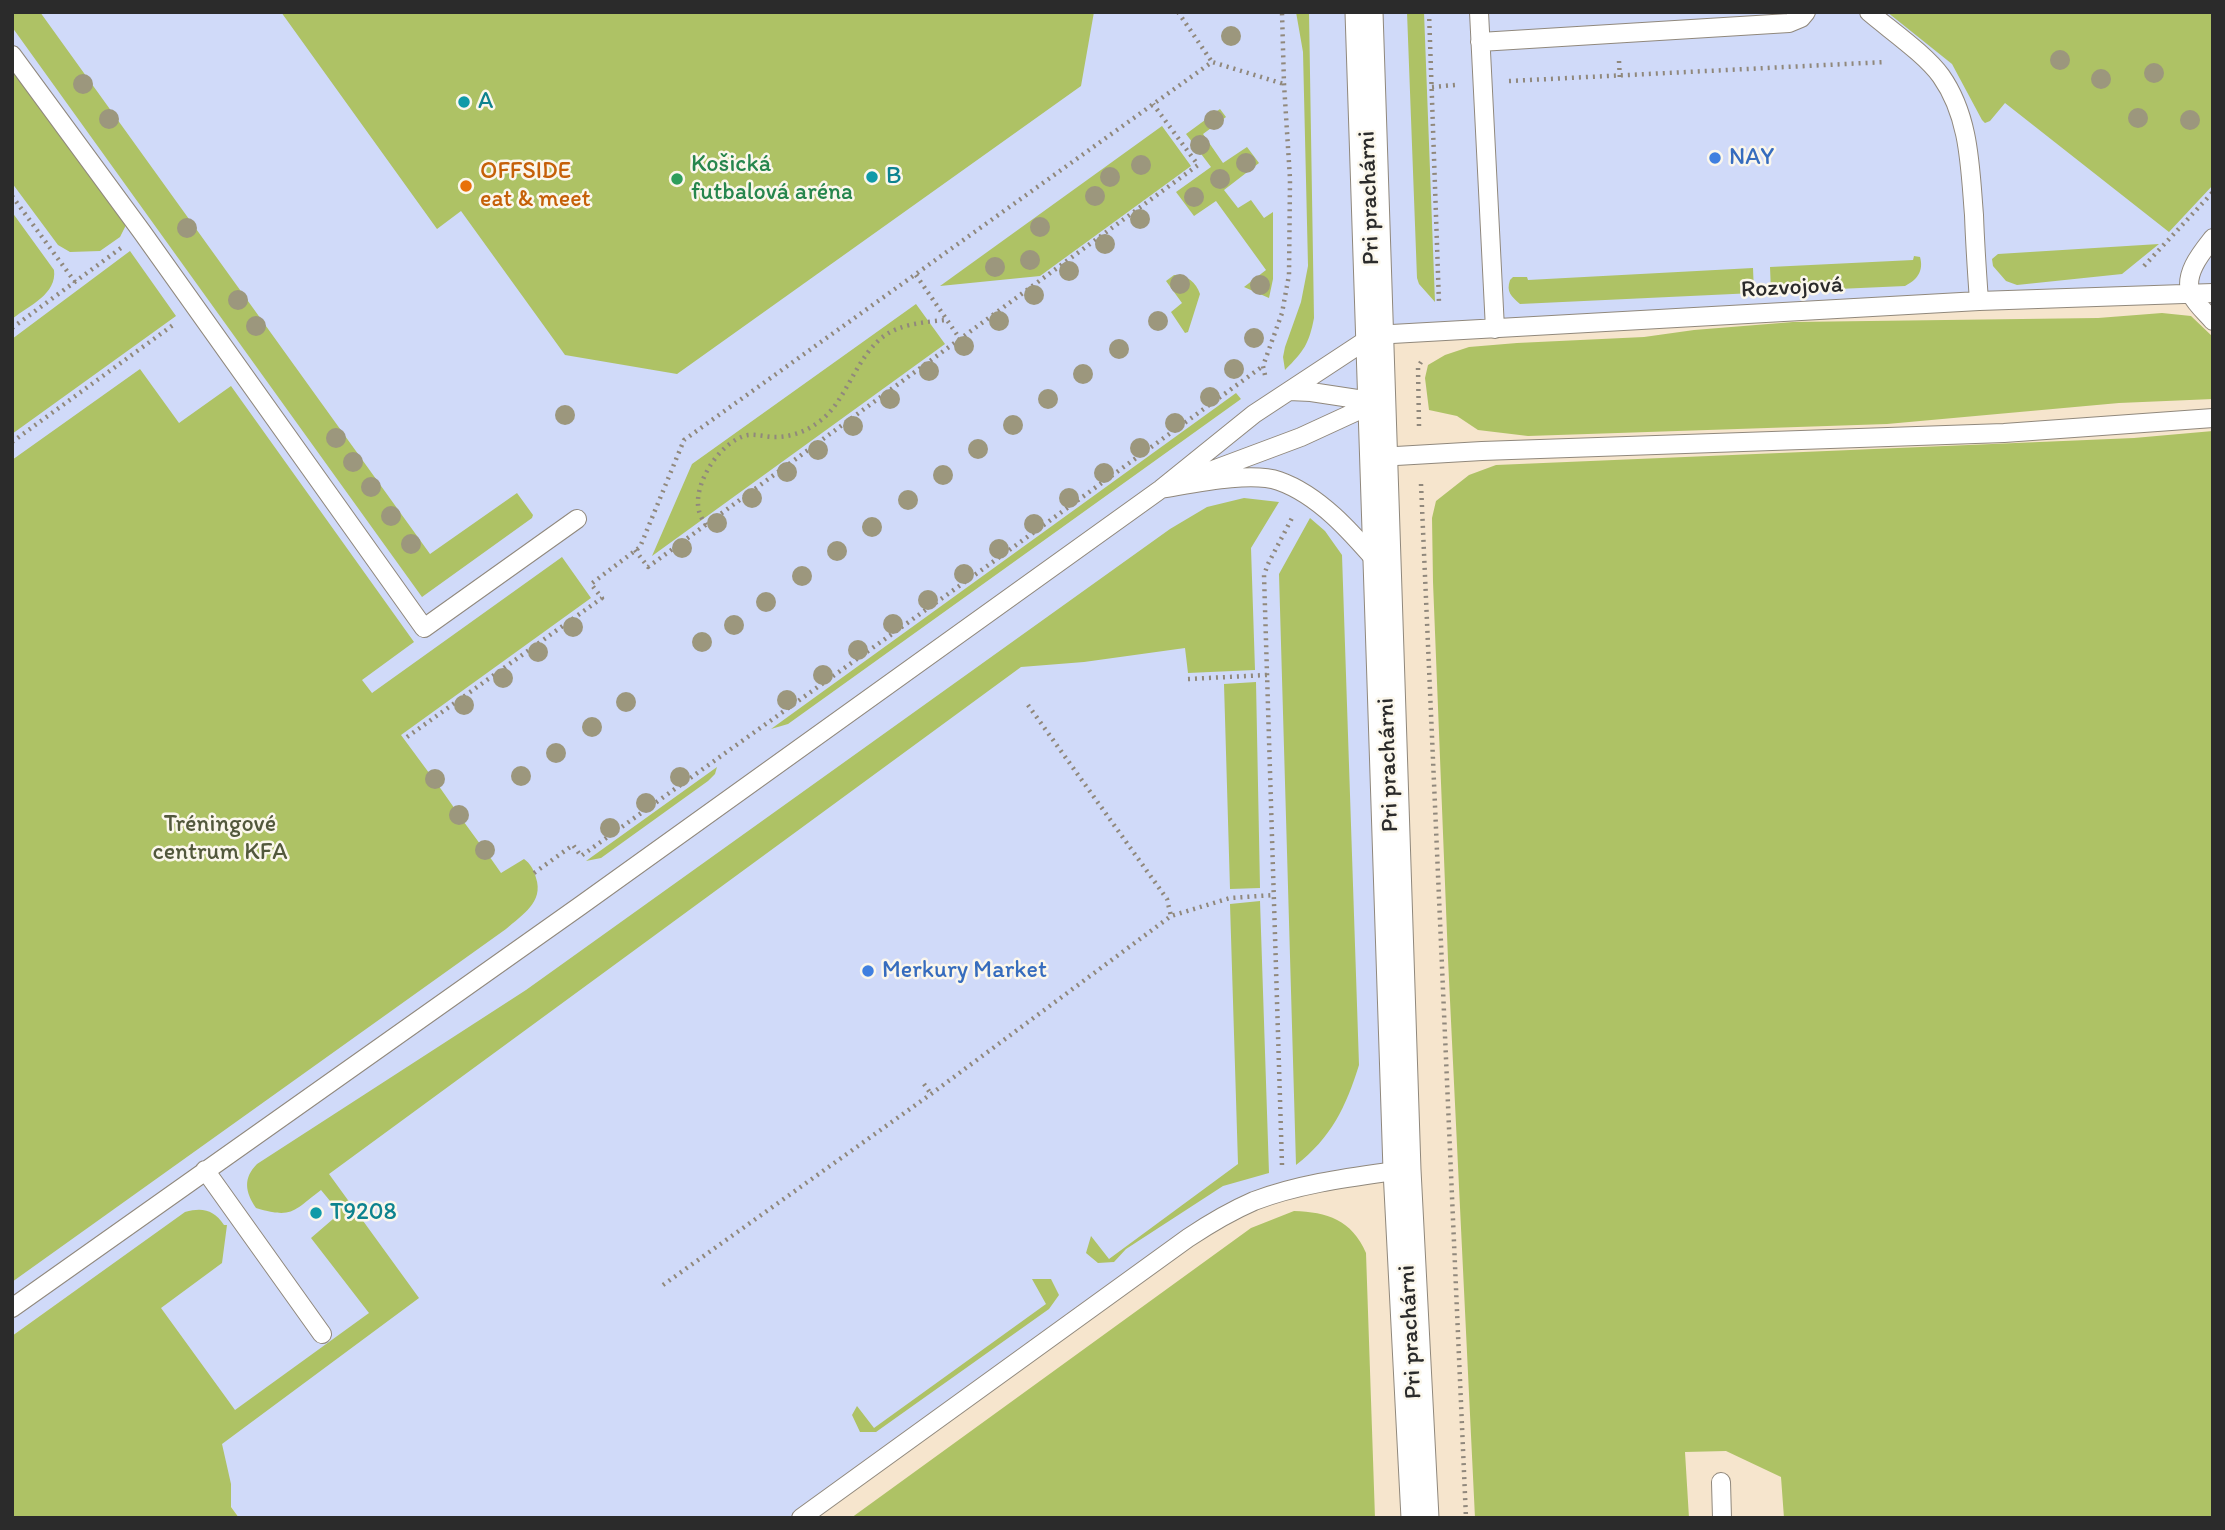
<!DOCTYPE html>
<html>
<head>
<meta charset="utf-8">
<style>
	body { margin:0 }
	#map { position:relative; width:2225px; height:1530px; overflow:hidden; background:#f6e5cd; font-family:Itim,sans-serif }
	canvas { display:block }
	.frame { position:absolute; inset:0; border:14px solid #2b2b2b; pointer-events:none }
</style>
</head>
<body>
<div id="map">
<canvas width="2225" height="1530"></canvas>
<div class="frame"></div>
</div>
<script>
const c = document.querySelector('canvas').getContext('2d');
c.lineJoin = 'round';
function fillPath(path, color) { c.fillStyle = color; c.fill(path, 'evenodd'); }
function trace(path, color, width, dash) { c.strokeStyle = color; c.lineWidth = width; c.lineCap = dash ? 'butt' : 'round'; c.setLineDash(dash || []); c.stroke(path); }
function write(font, color, halo, rows, align = 'center') {
  c.font = font + ' Itim,sans-serif'; c.lineWidth = 5; c.setLineDash([]); c.textBaseline = 'middle'; c.strokeStyle = halo; c.fillStyle = color; for (const [text, x, y, turn = 0] of rows) {
    c.save(); c.translate(x, y); c.rotate((+turn || 0) * Math.PI / 180); c.textAlign = isNaN(turn) ? turn : align; if (halo) c.strokeText(text, 0, 0); c.fillText(text, 0, 0); c.restore();
  }
}
fillPath(new Path2D(`
	M 12,12 L 2213,12 L 2213,321 L 2191,293 L 1374,336 L 1402,1170 L 1255,1201 L 801,1518 L 239,1518 L 78,1289 L 12,1336 Z`), '#d0daf9');
fillPath(new Path2D(`
	M 12,12 L 40,12 L 430,554 L 517,493 L 533,515 L 532,518 L 422,597 L 12,27 Z
	M 281,12 L 1094,12 L 1081,86 L 677,374 L 565,355 L 461,211 L 437,229 Z
	M 1296,12 L 1309,12 L 1314,318 C 1309,344 1304,351 1285,370 L 1283,357 L 1285,347 L 1301,302 L 1308,266 L 1303,52 Z
	M 1407,12 L 1424,12 L 1435,302 L 1419,284 L 1417,278 Z
	M 1887,12 L 2213,12 L 2213,185 L 2169,232 L 2005,103 L 1990,121 L 1985,123 L 1982,120 L 1952,64 Z
	M 12,60 L 125,219 L 126,225 L 120,237 L 100,251 L 70,252 L 58,245 L 12,183 Z
	M 1220,109 L 1226,117 L 1203,134 L 1223,163 L 1247,147 L 1259,163 L 1224,190 L 1238,208 L 1251,200 L 1264,218 L 1273,212 L 1273,279 L 1269,298 L 1244,287 L 1266,270 L 1216,201 L 1194,216 L 1176,192 L 1211,167 L 1186,134 Z
	M 1162,126 L 1191,166 L 1040,276 L 940,286 Z
	M 12,212 L 54,270 C 57,294 30,305 12,319 Z
	M 2159,244 L 2122,274 L 2017,285 L 2006,281 L 1993,266 L 1992,259 L 1998,254 Z
	M 130,251 L 176,316 L 12,434 L 12,339 Z
	M 1914,256 L 1920,257 C 1924,271 1917,280 1905,286 L 1771,292 L 1770,267 L 1913,260 Z
	M 1753,268 L 1754,293 L 1520,304 C 1511,296 1506,292 1510,280 L 1513,277 L 1527,277 L 1528,280 Z
	M 1174,275 C 1187,275 1196,282 1200,294 L 1188,332 L 1185,333 L 1171,312 L 1182,303 L 1166,281 Z
	M 916,304 L 945,344 L 652,556 L 692,464 Z
	M 2162,313 L 2191,316 L 2213,337 L 2213,399 L 2119,403 L 1887,424 L 1528,436 L 1478,430 L 1457,416 L 1429,410 L 1425,378 L 1428,365 L 1445,355 L 1469,347 L 1517,343 L 1644,337 L 1694,330 L 1793,322 L 2098,318 Z
	M 140,369 L 179,423 L 231,386 L 414,642 L 362,680 L 372,693 L 562,557 L 591,598 L 401,735 L 432,777 L 431,782 L 436,782 L 457,812 L 456,817 L 461,818 L 483,848 L 482,852 L 487,853 L 501,873 L 524,859 C 530,863 534,870 536,878 C 544,902 522,915 506,929 L 12,1282 L 12,460 Z
	M 1236,393 L 1241,399 L 788,724 L 771,729 Z
	M 2213,431 L 2213,1518 L 1784,1518 L 1781,1477 L 1726,1451 L 1685,1452 L 1689,1518 L 1475,1518 L 1448,959 L 1433,582 L 1432,518 L 1436,501 L 1469,475 L 1496,465 L 2134,438 Z
	M 1244,498 L 1279,502 L 1251,548 L 1255,670 L 1188,673 L 1185,648 L 1084,662 L 1021,667 L 329,1174 L 419,1298 L 222,1444 L 231,1484 L 231,1507 L 239,1518 L 12,1518 L 12,1336 L 185,1212 C 203,1207 214,1210 224,1225 L 227,1225 L 222,1263 L 161,1308 L 235,1410 L 369,1313 L 311,1238 L 340,1213 L 321,1190 C 293,1211 293,1219 256,1208 C 245,1192 243,1178 257,1164 L 526,990 L 1170,529 L 1207,507 Z
	M 1310,518 L 1325,531 L 1342,555 L 1359,1065 C 1346,1107 1331,1138 1296,1165 L 1279,574 Z
	M 1256,682 L 1260,888 L 1230,889 L 1224,684 Z
	M 717,767 L 715,774 L 708,781 L 601,858 L 586,861 Z
	M 1260,901 L 1269,1173 L 1223,1186 L 1126,1249 L 1114,1262 L 1098,1263 L 1086,1253 L 1091,1236 L 1109,1259 L 1238,1164 L 1230,904 Z
	M 1294,1211 C 1327,1212 1352,1220 1366,1253 L 1375,1518 L 851,1518 L 1251,1228 Z
	M 1032,1279 L 1051,1279 L 1059,1295 L 1049,1309 L 876,1432 L 860,1432 L 852,1415 L 857,1406 L 874,1428 L 1046,1304 Z`), '#aec265');
const lane = new Path2D(`
	M 1479,12 L 1495,329
	M 1869,12 C 1890,30 1925,54 1941,76 C 1970,117 1970,168 1974,215 C 1975,244 1977,273 1979,301
	M 1480,42 L 1789,23 L 1801,18 L 1806,12
	M 12,55 L 142,232 L 424,628 L 577,519
	M 2213,238 C 2202,252 2183,274 2191,294 C 2195,303 2206,313 2213,321
	M 1289,391 L 1311,392 L 1377,402
	M 1379,457 L 1482,451 L 2004,433 L 2213,418
	M 1194,477 L 1301,437 L 1377,402
	M 1161,489 C 1192,484 1250,471 1279,481 C 1319,495 1352,533 1378,563
	M 205,1170 L 322,1334
	M 12,1308 L 580,906 L 1161,489 L 1254,414 L 1374,335 L 1979,301 L 2213,293
	M 1721,1482 L 1722,1518
	M 801,1518 L 1188,1238 C 1209,1224 1231,1211 1254,1201 C 1301,1183 1353,1177 1402,1170`);
const street = new Path2D(`
	M 1364,12 L 1402,1170 L 1420,1518`);
trace(lane, '#90887c', 20);
trace(street, '#90887c', 39);
trace(new Path2D(`
	M 1178,12 L 1212,62
	M 1429,12 L 1439,303
	M 1619,61 L 1620,81
	M 1509,81 L 1885,62
	M 1432,87 L 1455,85
	M 12,196 L 75,282
	M 2144,266 L 2213,192
	M 916,275 L 960,339
	M 12,328 L 121,248
	M 1265,375 L 1263,366 L 1282,313 L 1289,275 L 1290,179 L 1284,84 L 1282,12
	M 1419,426 L 1418,367 L 1421,362
	M 12,442 L 173,325
	M 1421,484 L 1466,1518
	M 706,525 C 703,521 700,515 699,511 C 692,484 721,440 748,435 C 757,434 766,437 775,437 C 792,437 807,431 820,421 C 833,411 841,397 849,383 C 877,332 889,325 946,320
	M 635,550 L 648,567 L 1198,165 L 1153,104
	M 1188,679 L 1267,675
	M 1028,705 L 1167,899 L 1171,916
	M 407,737 L 602,598 L 591,584 L 640,547 L 684,440 L 1212,62 L 1284,84
	M 534,873 L 573,845 L 581,856 L 990,564 L 1263,366
	M 924,1084 L 931,1094
	M 1282,1165 L 1264,575 L 1268,564 L 1292,518
	M 663,1285 L 931,1094 L 1171,916 L 1230,898 L 1274,895`), '#90887c', 4.5, [2, 5]);
trace(lane, '#fff', 18);
trace(street, '#fff', 37);
c.fillStyle = '#9c977d';
for (const [x, y] of [
	[1231,36],
	[2060,60],
	[2154,73],
	[2101,79],
	[83,84],
	[2138,118],
	[109,119],
	[1214,120],
	[2190,120],
	[1200,145],
	[1246,163],
	[1141,165],
	[1110,177],
	[1220,179],
	[1095,196],
	[1194,197],
	[1140,219],
	[1040,227],
	[187,228],
	[1105,244],
	[1030,260],
	[995,267],
	[1069,271],
	[1180,284],
	[1260,285],
	[1034,295],
	[238,300],
	[999,321],
	[1158,321],
	[256,326],
	[1254,338],
	[964,346],
	[1119,349],
	[1234,369],
	[929,371],
	[1083,374],
	[1210,397],
	[890,399],
	[1048,399],
	[565,415],
	[1175,423],
	[1013,425],
	[853,426],
	[336,438],
	[1140,448],
	[978,449],
	[818,450],
	[353,462],
	[787,472],
	[1104,473],
	[943,475],
	[371,487],
	[752,498],
	[1069,498],
	[908,500],
	[391,516],
	[717,523],
	[1034,524],
	[872,527],
	[411,544],
	[682,548],
	[999,549],
	[837,551],
	[964,574],
	[802,576],
	[928,600],
	[766,602],
	[893,624],
	[734,625],
	[573,627],
	[702,642],
	[858,650],
	[538,652],
	[823,675],
	[503,678],
	[787,700],
	[626,702],
	[464,705],
	[592,727],
	[556,753],
	[521,776],
	[680,777],
	[435,779],
	[646,803],
	[459,815],
	[610,828],
	[485,850]
]) { c.beginPath(); c.arc(x, y, 10, 0, 2 * Math.PI); c.fill(); }
for (const [x, y, r, color] of [
	[464,102,7,"#0f9aa8"],
	[1715,158,7,"#3f7fe0"],
	[872,177,7,"#0f9aa8"],
	[677,179,7,"#2e9e5b"],
	[466,186,7,"#e8710a"],
	[868,971,7,"#3f7fe0"],
	[316,1213,7,"#0f9aa8"]
]) { const dot = new Path2D(); dot.arc(x, y, r, 0, 2 * Math.PI); c.fillStyle = color; c.fill(dot); trace(dot, '#fbf7ec', 2.5); }
write('24px', '#0d838f', '#fbf7ec', [
	["A",478,102],
	["B",886,177],
	["T9208",330,1213]
], 'left');
write('24px', '#366cbe', '#fbf7ec', [
	["NAY",1729,158],
	["Merkury Market",882,971]
], 'left');
write('24px', '#27864d', '#fbf7ec', [
	["Košická",691,165],
	["futbalová aréna",691,193]
], 'left');
write('24px', '#c56008', '#fbf7ec', [
	["OFFSIDE",480,172],
	["eat & meet",480,200]
], 'left');
write('24px', '#2b2b2b', '#fbf7ec', [
	["Pri prachárni",1370,198,-92],
	["Rozvojová",1792,288,-3],
	["Pri prachárni",1389,765,-92],
	["Pri prachárni",1411,1332,-93]
]);
write('24px', '#52583c', '#fbf7ec', [
	["Tréningové",220,825],
	["centrum KFA",220,853]
]);
</script>
</body>
</html>
